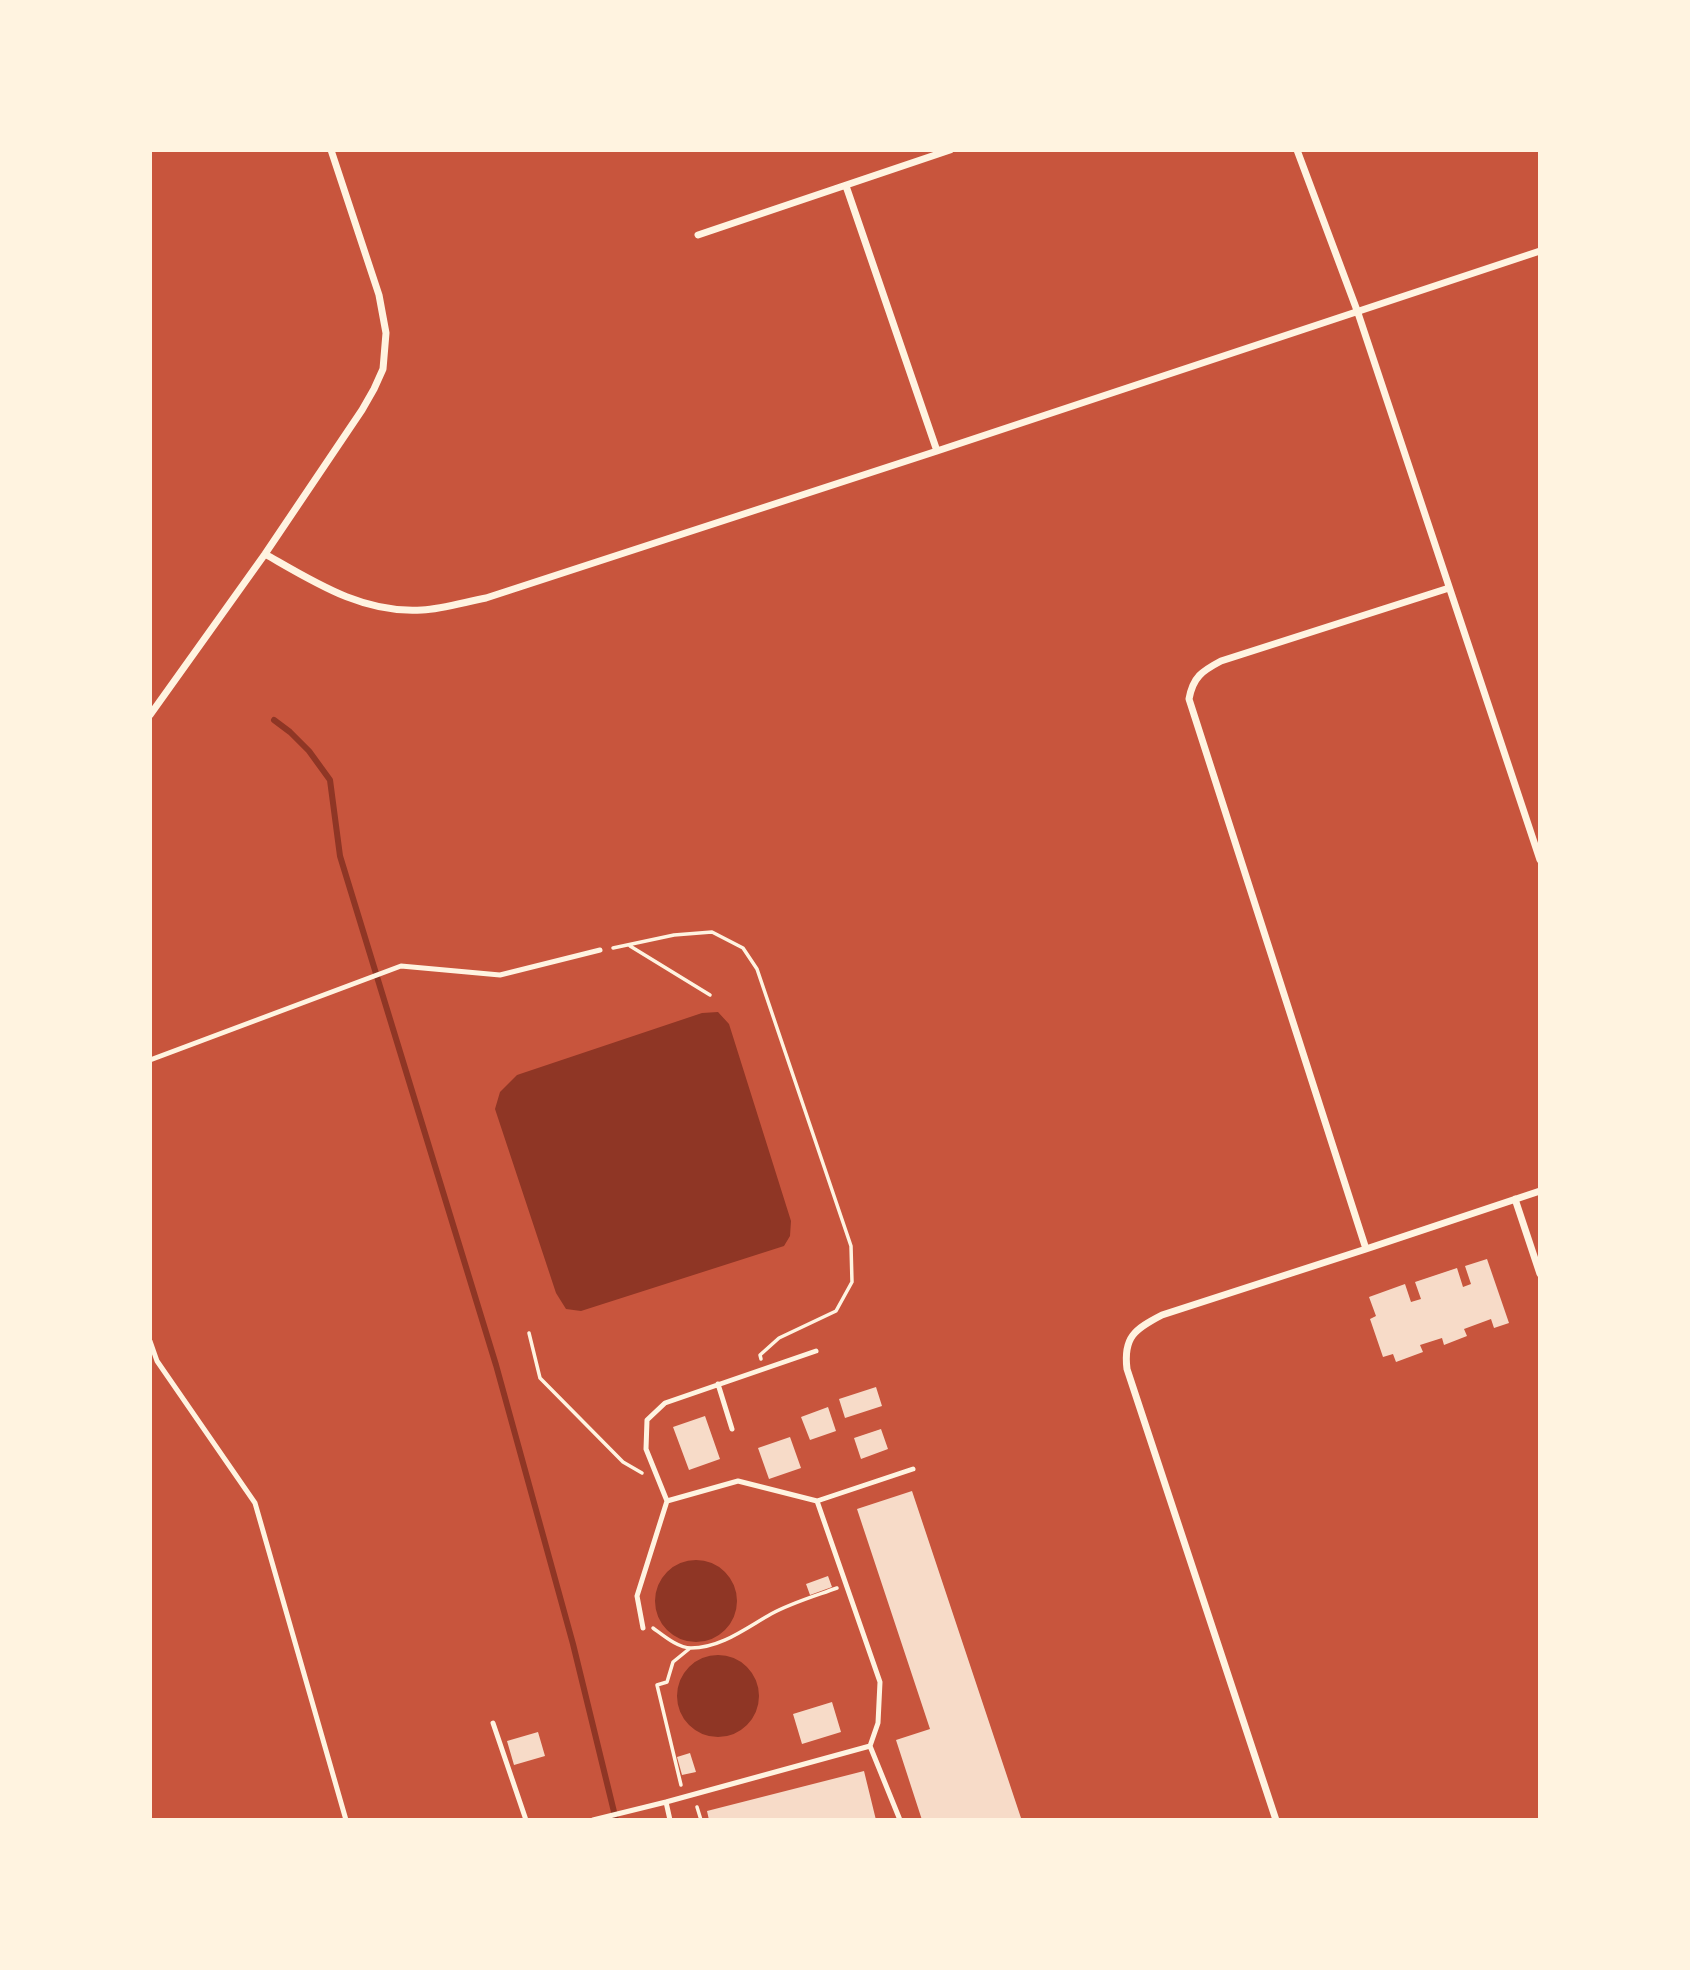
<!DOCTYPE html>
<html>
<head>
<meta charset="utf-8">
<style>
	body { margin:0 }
	#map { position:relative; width:1690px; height:1970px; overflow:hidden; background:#c8553d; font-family:Poppins,sans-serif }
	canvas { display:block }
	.frame { position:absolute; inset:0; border:152px solid #fff3e0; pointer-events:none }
</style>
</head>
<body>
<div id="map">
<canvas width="1690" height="1970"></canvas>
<div class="frame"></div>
</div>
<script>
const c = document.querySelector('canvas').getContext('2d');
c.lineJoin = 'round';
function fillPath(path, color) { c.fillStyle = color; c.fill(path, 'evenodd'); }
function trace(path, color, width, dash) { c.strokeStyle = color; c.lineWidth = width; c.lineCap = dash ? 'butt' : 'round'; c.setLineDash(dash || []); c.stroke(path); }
fillPath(new Path2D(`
	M 718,1012 L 729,1024 L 791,1221 L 790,1236 L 784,1246 L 581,1311 L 566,1309 L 556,1293 L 495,1109 L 500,1092 L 517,1075 L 702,1013 Z
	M655 1601a41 41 0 1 1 82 0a41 41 0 1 1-82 0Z
	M677 1696a41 41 0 1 1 82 0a41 41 0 1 1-82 0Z`), '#8f3625');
trace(new Path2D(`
	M 274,720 L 290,732 L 309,751 L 330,780 L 340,856 L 496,1365 L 573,1644 L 616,1820`), '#8f3625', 6);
fillPath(new Path2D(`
	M 1487,1259 L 1509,1323 L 1494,1328 L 1491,1319 L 1464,1329 L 1467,1336 L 1444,1345 L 1442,1338 L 1420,1345 L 1423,1352 L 1396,1362 L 1393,1354 L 1383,1357 L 1370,1319 L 1376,1316 L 1369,1297 L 1405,1284 L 1411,1302 L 1421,1299 L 1415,1282 L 1457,1268 L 1463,1287 L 1471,1284 L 1465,1266 Z
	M 876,1387 L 882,1406 L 845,1418 L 839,1399 Z
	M 828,1407 L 836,1431 L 810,1440 L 801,1417 Z
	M 705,1416 L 720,1459 L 689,1470 L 673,1427 Z
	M 881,1429 L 888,1449 L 861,1459 L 854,1438 Z
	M 790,1437 L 801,1468 L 769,1479 L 758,1448 Z
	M 912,1491 L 1021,1818 L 1016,1820 L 922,1820 L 896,1740 L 930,1729 L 857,1509 Z
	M 828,1576 L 832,1587 L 810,1595 L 806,1584 Z
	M 832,1702 L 841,1732 L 802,1744 L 793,1714 Z
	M 538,1732 L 545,1756 L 514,1765 L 507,1741 Z
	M 690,1753 L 696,1772 L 682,1775 L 677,1757 Z
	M 864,1771 L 876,1820 L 709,1820 L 707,1811 Z`), '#f7dbc8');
trace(new Path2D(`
	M 630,946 L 710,995
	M 613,948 L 674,935 L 712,932 L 743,948 L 757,969 L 851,1246 L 852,1282 L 836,1311 L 779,1338 L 760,1355 L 761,1359
	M 529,1333 L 540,1378 L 623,1462 L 642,1473
	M 653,1628 C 664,1636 678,1648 691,1648 C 721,1648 746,1628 771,1614 C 791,1603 815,1596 837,1588
	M 681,1785 L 657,1685 L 667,1682 L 673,1662 L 689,1649
	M 697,1807 L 701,1820`), '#fff3e0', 3.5);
trace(new Path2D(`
	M 150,1060 L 401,966 L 500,975 L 600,950
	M 150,1341 L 157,1361 L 255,1503 L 346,1820
	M 816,1351 L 665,1403 L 647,1420 L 646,1449 L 667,1501 L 738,1481 L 817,1501 L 880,1682 L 878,1723 L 870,1746
	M 718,1384 L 732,1429
	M 817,1501 L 913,1469
	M 643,1628 L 637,1596 L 667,1501
	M 493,1723 L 526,1820
	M 666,1802 L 670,1820
	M 593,1820 L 666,1802 L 870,1746 L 900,1820`), '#fff3e0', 5);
trace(new Path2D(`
	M 1297,150 L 1358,313 L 1540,860
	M 846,186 L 937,451
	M 698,235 L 950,150
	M 265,554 C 314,582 363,614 422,610 C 443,609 465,602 486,598 L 937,451 L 1540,251
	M 150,715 L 265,554 L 362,410 L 374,389 L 383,369 L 386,333 L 379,295 L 331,150
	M 1515,1199 L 1540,1274
	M 1366,1249 L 1189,699 C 1193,677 1202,671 1221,661 L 1449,588
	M 1276,1820 L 1127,1369 C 1123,1337 1135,1329 1162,1315 L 1366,1249 L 1540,1191`), '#fff3e0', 7);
</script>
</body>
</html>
